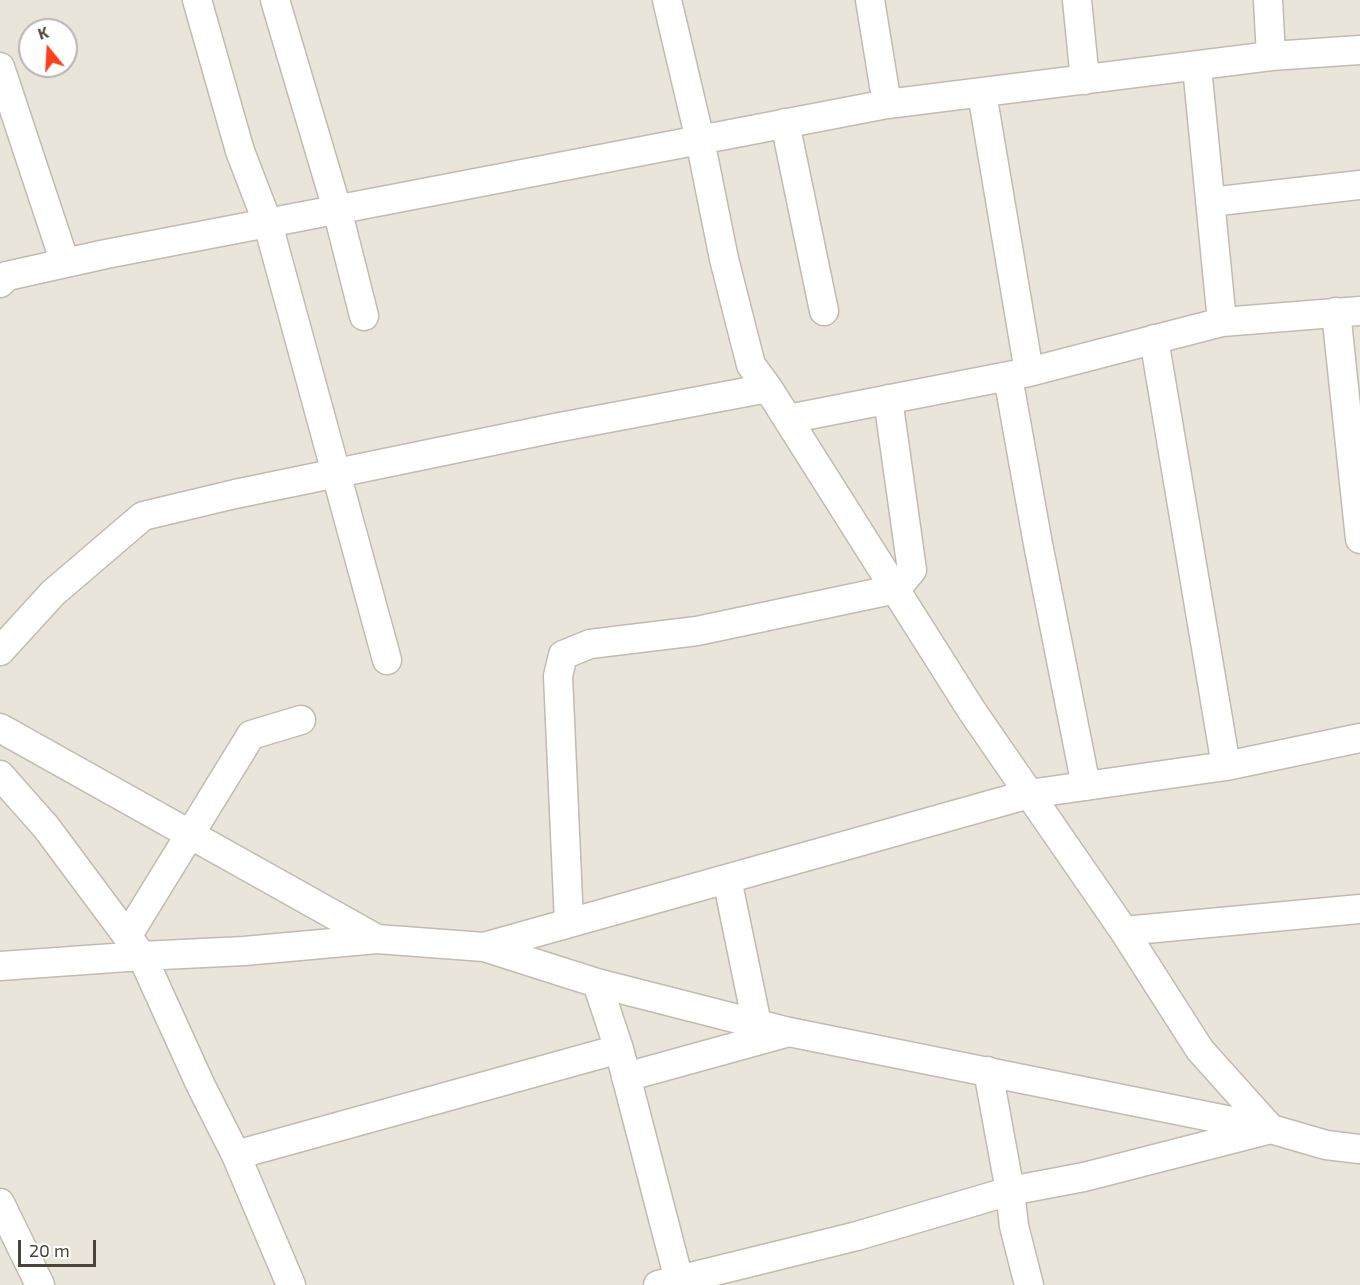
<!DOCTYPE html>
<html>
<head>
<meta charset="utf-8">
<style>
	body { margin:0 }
	#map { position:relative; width:1360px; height:1285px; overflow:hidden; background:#f6f3ec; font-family:"Exo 2",sans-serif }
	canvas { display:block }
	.north { position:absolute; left:18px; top:18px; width:60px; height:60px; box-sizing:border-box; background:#fff; border:2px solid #b7b4b0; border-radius:50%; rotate:342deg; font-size:16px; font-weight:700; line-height:24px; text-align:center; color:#4b4439 }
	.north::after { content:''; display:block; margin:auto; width:21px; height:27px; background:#fc3f1d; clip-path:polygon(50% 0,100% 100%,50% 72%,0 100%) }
	.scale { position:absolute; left:18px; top:1240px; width:78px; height:27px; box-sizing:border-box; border:3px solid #4b4439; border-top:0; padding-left:8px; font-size:18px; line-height:21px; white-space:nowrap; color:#4b4439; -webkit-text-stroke:4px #fff; paint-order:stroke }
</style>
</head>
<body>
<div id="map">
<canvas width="1360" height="1285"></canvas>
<div class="north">K</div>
<div class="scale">20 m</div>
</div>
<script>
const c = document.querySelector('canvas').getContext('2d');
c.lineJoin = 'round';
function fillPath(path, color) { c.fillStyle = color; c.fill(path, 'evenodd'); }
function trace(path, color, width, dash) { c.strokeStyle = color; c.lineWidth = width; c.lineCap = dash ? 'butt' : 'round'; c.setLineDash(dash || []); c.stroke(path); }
fillPath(new Path2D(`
	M 0,0 L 1360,0 L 1360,1285 L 0,1285 ZM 30,30 L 66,30 L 66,66 L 30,66 Z`), '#eae5da');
const street = new Path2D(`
	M 197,0 L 240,151 L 268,224 L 387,660
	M 275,0 L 337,209 L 364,316
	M 870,0 L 887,104
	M 1077,0 L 1085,80
	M 1268,0 L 1271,56
	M 0,67 L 65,263
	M 1197,67 L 1222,322
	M 982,93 L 1029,372
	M 785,123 L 824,311
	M 1210,202 L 1360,185
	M 0,283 L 7,276 L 106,254 L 887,104 L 1271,56 L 1360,50
	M 1336,312 L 1360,539
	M 1154,339 L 1226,766
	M 1008,377 L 1038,544 L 1086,786
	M 788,419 L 1029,372 L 1222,322 L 1360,311
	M 0,651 L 53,593 L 143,516 L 235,494 L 555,428 L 768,388
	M 0,728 L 377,939
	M 0,775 L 46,827 L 142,956 L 201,1086 L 236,1155 L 291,1285
	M 727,879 L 757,1024
	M 569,923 L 558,676 L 563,655 L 590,644 L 697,631 L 896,589 L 912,570 L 888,399
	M 1124,931 L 1360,909
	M 128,935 L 251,735 L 301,720
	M 484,947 L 1029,794 L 1226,766 L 1360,738
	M 0,966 L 142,956 L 244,951 L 377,939 L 484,947 L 597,983 L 789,1032 L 1271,1129 L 1326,1145 L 1360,1149
	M 597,983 L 619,1049 L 679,1280
	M 988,1071 L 1010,1191 L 1014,1226 L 1029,1285
	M 626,1077 L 789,1032
	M 236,1155 L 619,1049
	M 0,1203 L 40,1285
	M 658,1285 L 857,1236 L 1010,1191 L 1084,1177 L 1271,1129 L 1200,1050 L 1124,931 L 972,711 L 768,388 L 751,365 L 724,259 L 700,140 L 667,0`);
trace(street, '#c2bbae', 31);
trace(street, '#fff', 28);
</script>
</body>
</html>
